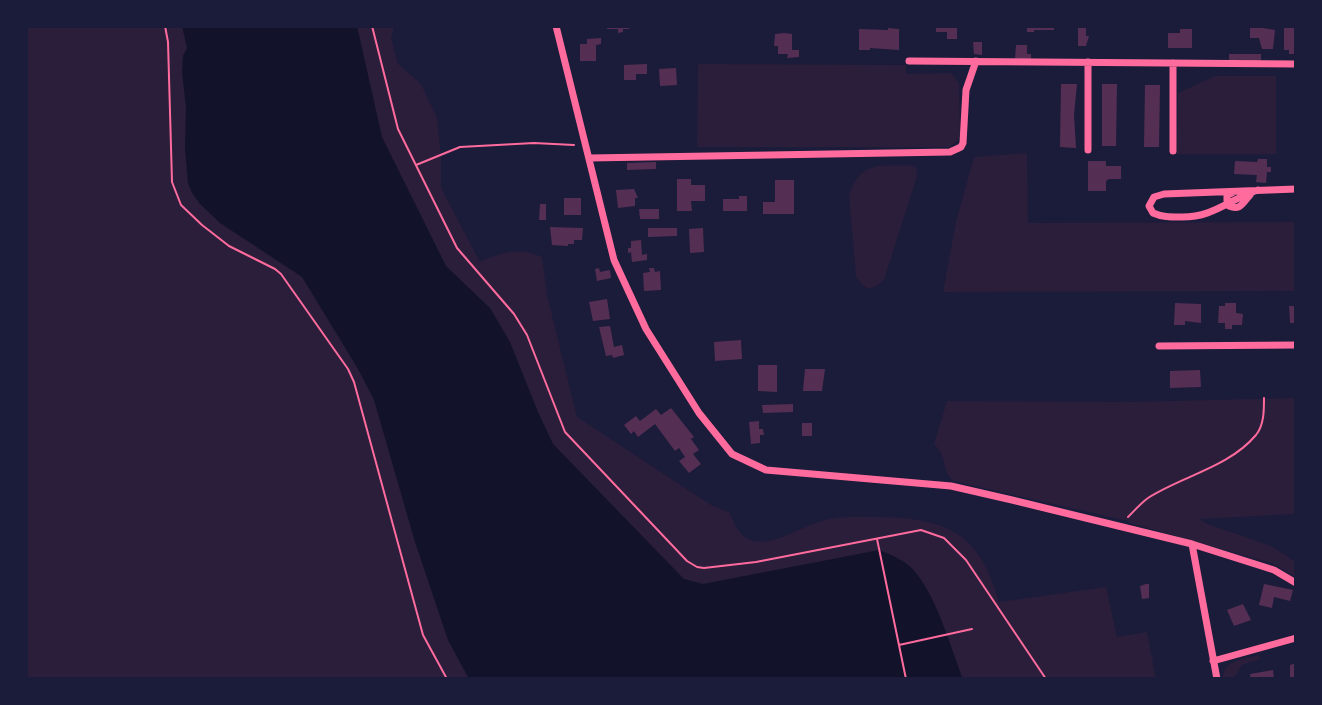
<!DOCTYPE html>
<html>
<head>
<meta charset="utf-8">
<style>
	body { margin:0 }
	#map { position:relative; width:1322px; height:705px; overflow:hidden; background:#1b1b3a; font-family:Lato,sans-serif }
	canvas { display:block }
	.frame { position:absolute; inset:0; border:28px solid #1b1b3a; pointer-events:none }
</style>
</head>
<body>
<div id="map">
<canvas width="1322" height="705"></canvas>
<div class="frame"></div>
</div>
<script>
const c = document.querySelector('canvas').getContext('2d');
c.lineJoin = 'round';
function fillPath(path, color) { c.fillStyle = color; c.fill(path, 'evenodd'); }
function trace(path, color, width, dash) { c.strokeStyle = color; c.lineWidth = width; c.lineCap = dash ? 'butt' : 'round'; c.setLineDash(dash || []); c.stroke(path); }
fillPath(new Path2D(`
	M 26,26 L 394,26 L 391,38 L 398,64 L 421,84 L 437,118 L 441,155 L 441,188 L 480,262 C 501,252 520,247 542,257 L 547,295 L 577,417 L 711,505 L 730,513 C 734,523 738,534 748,539 C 770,549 798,528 819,522 C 840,515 860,517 882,517 C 950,519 980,535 999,602 L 1106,587 L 1117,637 L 1147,632 L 1156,679 L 26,679 Z
	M 698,64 L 906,65 L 906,74 L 951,73 L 959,83 L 960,138 L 950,147 L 697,147 Z
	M 1215,76 L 1276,76 L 1276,154 L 1177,154 L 1178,93 Z
	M 1027,153 L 1028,223 L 1296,222 L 1296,291 L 943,292 L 956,222 L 974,157 Z
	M 909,165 L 916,168 L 917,176 L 884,280 C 871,291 865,292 856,276 L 849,195 C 861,161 878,166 909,165 Z
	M 1296,398 L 1296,514 L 1200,519 L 1205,523 L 1271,546 L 1296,562 L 1296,577 L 1271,563 L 1130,523 L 1128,521 L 953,481 C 940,467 949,459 934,444 L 947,401 L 1128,402 Z
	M 1259,655 L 1260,659 L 1242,665 L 1234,679 L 1223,679 C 1222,660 1244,659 1259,655 Z`), '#2a1e3b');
fillPath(new Path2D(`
	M 182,26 L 357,26 L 382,137 L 446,266 L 490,308 L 510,342 L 538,412 L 553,444 L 684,579 L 703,584 L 879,550 C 892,555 907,561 916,573 C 938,600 950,646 963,679 L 469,679 L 448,640 L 415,542 L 374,400 L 358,369 L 302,277 L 220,223 L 200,204 L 192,193 L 188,183 L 185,148 L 186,107 L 182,72 L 183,56 L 187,48 Z`), '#12122b');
fillPath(new Path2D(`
	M 607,26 L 629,26 L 629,29 L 623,29 L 623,32 L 618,33 L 618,29 L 607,29 Z
	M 936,26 L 957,26 L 957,39 L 947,39 L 947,32 L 936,32 Z
	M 1027,26 L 1054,26 L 1054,30 L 1034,30 L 1034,32 L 1027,32 Z
	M 1250,26 L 1275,30 L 1273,49 L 1262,49 L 1259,38 L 1250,38 Z
	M 1284,26 L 1296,26 L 1296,54 L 1289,54 L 1289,50 L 1284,50 Z
	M 888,28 L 899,29 L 899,50 L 870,48 L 870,50 L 859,50 L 859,29 L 888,30 Z
	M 1078,28 L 1086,28 L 1086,36 L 1089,36 L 1086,46 L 1078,46 Z
	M 1180,29 L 1192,29 L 1192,48 L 1168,48 L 1168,33 L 1180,33 Z
	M 784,33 L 792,34 L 792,50 L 799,50 L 799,57 L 787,58 L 788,54 L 778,54 L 778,46 L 774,46 L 775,34 Z
	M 601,38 L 601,44 L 596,45 L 596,61 L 580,61 L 580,44 L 587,44 L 587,39 Z
	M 973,42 L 982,42 L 982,55 L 974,54 Z
	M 1016,45 L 1027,45 L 1027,54 L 1031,54 L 1031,60 L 1015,59 Z
	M 1229,54 L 1261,54 L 1261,61 L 1229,60 Z
	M 647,64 L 647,74 L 636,74 L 636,80 L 624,80 L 624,65 Z
	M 676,68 L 677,85 L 660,86 L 659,69 Z
	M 1061,84 L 1077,84 L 1074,115 L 1076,148 L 1060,147 Z
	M 1102,84 L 1117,84 L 1116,146 L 1102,146 Z
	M 1145,85 L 1160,85 L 1159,147 L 1144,147 Z
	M 1258,159 L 1267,159 L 1267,167 L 1271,167 L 1271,172 L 1267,172 L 1266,183 L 1256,182 L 1257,175 L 1234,174 L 1235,161 L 1257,162 Z
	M 1088,161 L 1106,161 L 1106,166 L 1121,166 L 1121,179 L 1109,179 L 1106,181 L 1106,191 L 1088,191 Z
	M 656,162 L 656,169 L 627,170 L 627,163 Z
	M 677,179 L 691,179 L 691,185 L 705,185 L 705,201 L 691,201 L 692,211 L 677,211 Z
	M 775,180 L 794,180 L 794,214 L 763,214 L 763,202 L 775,202 Z
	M 634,189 L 638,198 L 635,198 L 635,206 L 618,208 L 616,190 Z
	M 739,196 L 747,196 L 747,211 L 723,211 L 723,199 L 739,199 Z
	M 564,198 L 581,198 L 581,215 L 564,215 Z
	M 540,204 L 546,204 L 546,220 L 539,220 Z
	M 639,209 L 659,209 L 659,219 L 640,219 Z
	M 550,227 L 583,228 L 582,240 L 574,240 L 574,244 L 568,244 L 568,246 L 552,245 Z
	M 648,228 L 677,228 L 677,236 L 648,237 Z
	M 703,228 L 704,252 L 690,253 L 689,229 Z
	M 641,240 L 642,255 L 647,254 L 647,260 L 632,262 L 631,252 L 628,253 L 628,248 L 631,248 L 631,241 Z
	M 599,268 L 600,272 L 610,270 L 611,278 L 597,281 L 595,269 Z
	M 649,268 L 654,268 L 655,272 L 660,271 L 661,290 L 644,291 L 643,273 L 650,272 Z
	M 607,299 L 610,319 L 593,321 L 589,302 Z
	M 1175,303 L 1201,304 L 1201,323 L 1185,321 L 1185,325 L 1174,325 Z
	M 1225,303 L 1236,303 L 1236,313 L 1243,314 L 1242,325 L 1232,325 L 1232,329 L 1225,329 L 1225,323 L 1218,323 L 1219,306 L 1225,306 Z
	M 1289,306 L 1296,306 L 1296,323 L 1290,323 Z
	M 610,326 L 614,347 L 622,345 L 624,355 L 613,358 L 612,355 L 606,356 L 599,327 Z
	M 741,340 L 742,359 L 715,361 L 714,342 Z
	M 758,365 L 777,365 L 777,392 L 758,391 Z
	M 805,369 L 825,369 L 822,391 L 803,391 Z
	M 1200,370 L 1201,387 L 1170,388 L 1170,371 Z
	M 793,404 L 793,412 L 763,413 L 762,405 Z
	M 671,408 L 694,437 L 691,439 L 699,450 L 693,454 L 701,464 L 689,473 L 679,461 L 685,457 L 679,448 L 675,451 L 655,424 L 638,437 L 634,431 L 631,434 L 624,425 L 636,416 L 640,421 L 656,409 L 661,415 Z
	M 759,421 L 759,429 L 763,429 L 764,435 L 760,435 L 760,443 L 751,444 L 749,422 Z
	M 802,423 L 812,423 L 812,436 L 802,436 Z
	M 1146,584 L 1149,584 L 1149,598 L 1142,599 L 1140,586 Z
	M 1264,584 L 1293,590 L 1290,601 L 1274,597 L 1272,608 L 1259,605 Z
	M 1243,604 L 1251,620 L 1234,626 L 1227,610 Z
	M 1296,663 L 1296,679 L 1290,679 L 1290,665 Z
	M 1273,670 L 1274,679 L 1251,679 L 1250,674 Z`), '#542f53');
trace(new Path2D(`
	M 165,26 L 168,42 L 172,182 L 181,205 L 202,225 L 229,246 L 275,269 L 281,274 L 348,369 L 354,382 L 423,635 L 447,679
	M 372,26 L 398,129 L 457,248 L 514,314 L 527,335 L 565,432 L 687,561 L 697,567 L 704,568 L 756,562 L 921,530 L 944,538 L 966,560 L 1046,679
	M 416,165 L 460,147 L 534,143 L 574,145
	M 1128,517 C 1134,511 1141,503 1148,498 C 1182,476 1228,468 1256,435 C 1264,425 1264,411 1264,398
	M 877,539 L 906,679
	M 899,645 L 972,629`), '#ff6b9d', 2);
trace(new Path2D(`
	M 556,26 L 614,260 L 646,329 L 699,413 L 732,454 L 766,470 L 951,486 L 1012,500 L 1192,544 L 1274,570 L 1296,583
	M 909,61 L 1296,64
	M 1088,150 L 1088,62
	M 1173,151 L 1173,63
	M 589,158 L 950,152 L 961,147 L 963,143 L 966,90 L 976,61
	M 1258,190 C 1229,199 1214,218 1180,217 C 1170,217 1162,217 1153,213 L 1149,206 L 1154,197 L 1164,194 L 1296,189
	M 1232,193 L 1227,195 L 1227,201 L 1229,206 C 1241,211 1243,202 1250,195
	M 1159,346 L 1296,345
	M 1192,544 L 1217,679
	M 1213,661 L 1296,638`), '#ff6b9d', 7);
</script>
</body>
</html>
